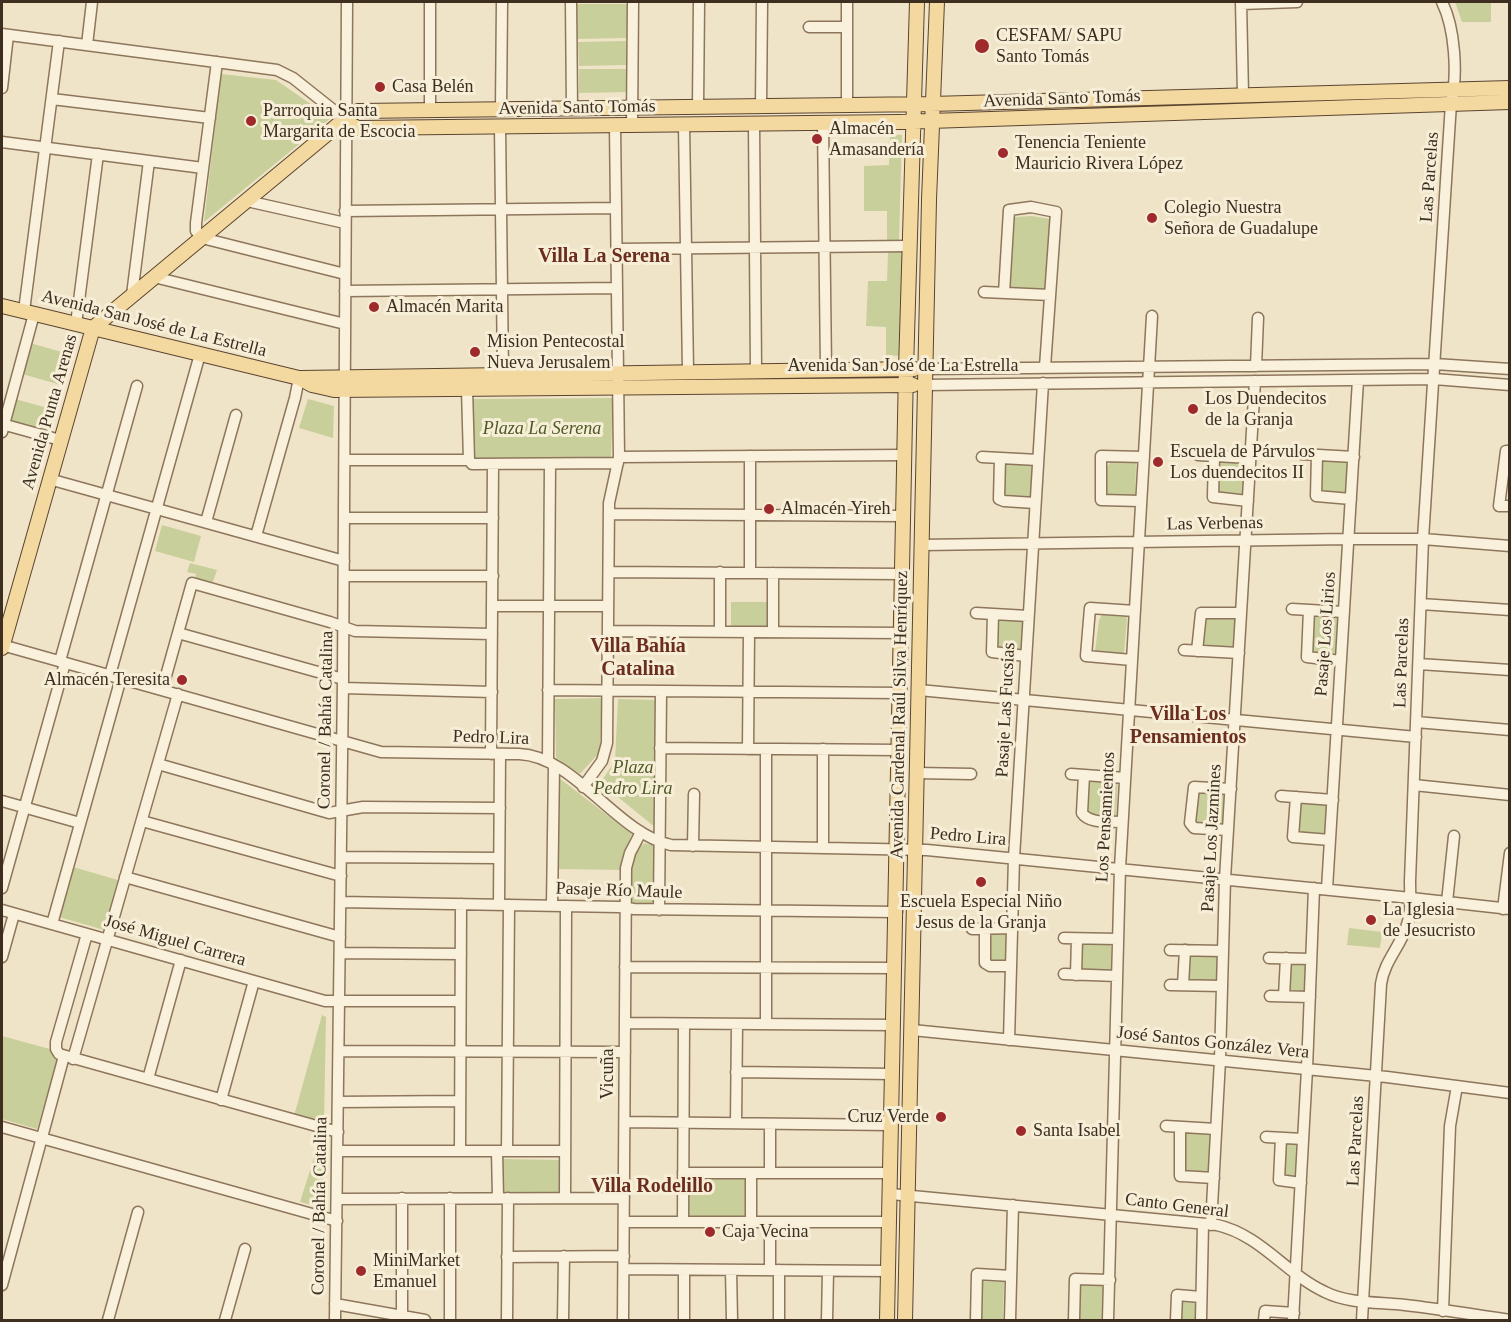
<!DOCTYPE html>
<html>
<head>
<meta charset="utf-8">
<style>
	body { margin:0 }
	#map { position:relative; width:1511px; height:1322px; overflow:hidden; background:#f0e4c8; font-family:Georgia,serif }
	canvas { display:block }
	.frame { position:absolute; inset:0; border:3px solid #3d2e20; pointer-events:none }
</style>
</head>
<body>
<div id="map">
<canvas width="1511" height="1322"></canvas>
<div class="frame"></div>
</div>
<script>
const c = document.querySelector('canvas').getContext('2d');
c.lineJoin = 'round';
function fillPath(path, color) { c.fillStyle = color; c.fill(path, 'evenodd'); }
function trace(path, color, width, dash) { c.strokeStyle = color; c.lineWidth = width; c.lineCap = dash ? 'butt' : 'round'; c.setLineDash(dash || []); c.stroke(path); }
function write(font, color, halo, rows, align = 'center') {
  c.font = font + ' Georgia,serif'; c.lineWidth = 6; c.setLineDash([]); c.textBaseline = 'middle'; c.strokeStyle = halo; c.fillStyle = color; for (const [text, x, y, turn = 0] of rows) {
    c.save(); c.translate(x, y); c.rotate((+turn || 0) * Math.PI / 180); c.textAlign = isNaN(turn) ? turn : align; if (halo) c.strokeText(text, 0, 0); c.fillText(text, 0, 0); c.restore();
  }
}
fillPath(new Path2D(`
	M 1455,2 L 1491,2 L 1491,22 L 1462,22 Z
	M 576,4 L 627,4 L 628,38 L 576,39 Z
	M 626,41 L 627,65 L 579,66 L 578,42 Z
	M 579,69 L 627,69 L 627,92 L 579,93 Z
	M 221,74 L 276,80 L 331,118 L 204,222 Z
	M 890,134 L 902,135 L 899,240 L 887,240 L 887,211 L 864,211 L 864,166 L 889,165 Z
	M 1032,216 L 1050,219 L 1046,290 L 1010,287 L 1015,217 Z
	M 888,252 L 903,252 L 901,356 L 886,355 L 886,327 L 866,326 L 868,281 L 887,281 Z
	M 30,343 L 69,354 L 61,385 L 22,374 Z
	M 613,398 L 611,458 L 476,460 L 474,458 L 471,399 Z
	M 15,399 L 55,410 L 49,433 L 9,422 Z
	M 308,399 L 334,406 L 333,438 L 299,428 Z
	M 1219,459 L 1244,461 L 1247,464 L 1245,495 L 1242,497 L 1217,496 Z
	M 1323,459 L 1346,460 L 1350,462 L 1348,492 L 1344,496 L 1320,495 L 1318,464 Z
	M 1005,461 L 1033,464 L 1032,498 L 1003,498 Z
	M 1111,461 L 1136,462 L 1135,498 L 1111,498 L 1107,494 L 1107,467 Z
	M 162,525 L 201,536 L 194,562 L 155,551 Z
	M 190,563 L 217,570 L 212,585 L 195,581 L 196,574 L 187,572 Z
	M 731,602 L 768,602 L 768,627 L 731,627 Z
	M 1102,615 L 1127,617 L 1124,654 L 1095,651 L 1099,620 Z
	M 1237,615 L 1235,648 L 1205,649 L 1199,643 L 1201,617 Z
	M 1314,616 L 1339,616 L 1336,659 L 1310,656 L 1311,619 Z
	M 999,618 L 1023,620 L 1022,653 L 997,652 L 995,622 Z
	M 602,698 L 600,752 L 580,774 L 556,758 L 555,699 Z
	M 618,699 L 657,700 L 656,828 L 602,784 L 602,780 L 615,761 Z
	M 559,778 L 632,834 L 623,854 L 623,870 L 556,869 Z
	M 1094,779 L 1118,779 L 1116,818 L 1090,818 L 1086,813 L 1086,784 Z
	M 1195,792 L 1225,792 L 1225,825 L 1195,825 Z
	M 1302,800 L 1326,802 L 1329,805 L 1327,835 L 1295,832 L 1298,803 Z
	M 645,843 L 655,846 L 656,903 L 653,906 L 636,906 L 632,903 C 631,883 624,855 645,843 Z
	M 73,867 L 118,880 L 104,930 L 59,917 Z
	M 1349,928 L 1382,932 L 1380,948 L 1347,945 Z
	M 1005,931 L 1011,935 L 1010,961 L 990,964 L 988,934 Z
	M 1084,942 L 1109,944 L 1111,946 L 1111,970 L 1108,973 L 1084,973 C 1078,965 1079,950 1084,942 Z
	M 1189,954 L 1219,954 L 1218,982 L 1188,981 Z
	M 1290,963 L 1306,963 L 1306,992 L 1289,992 Z
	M 322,1015 L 326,1017 L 324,1124 L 294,1116 Z
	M 2,1036 L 50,1049 L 58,1058 L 37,1129 L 2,1119 Z
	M 1186,1130 L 1212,1130 L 1210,1174 L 1183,1172 L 1183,1135 Z
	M 319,1142 L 323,1143 L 323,1208 L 300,1202 Z
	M 1286,1142 L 1298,1143 L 1296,1181 L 1283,1180 Z
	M 502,1159 L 560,1160 L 560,1195 L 503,1195 Z
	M 688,1178 L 745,1178 L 746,1216 L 688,1216 Z
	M 978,1281 L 1004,1282 L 1003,1320 L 976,1320 Z
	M 1080,1284 L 1108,1286 L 1106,1320 L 1078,1320 Z
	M 1181,1302 L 1199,1303 L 1199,1320 L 1181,1320 Z`), '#c9cf9b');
const minor = new Path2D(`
	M 571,2 L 572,109
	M 1241,2 L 1243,95
	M 1241,4 L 1297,2
	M 809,27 L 847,27
	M 2,34 L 277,70 L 293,78 L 346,120
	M 87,45 L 92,2
	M 217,62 L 196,223 L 196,231 L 202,238 L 345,274
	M 2,88 L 8,35
	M 52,99 L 210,118
	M 761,105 L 762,2
	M 847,105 L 847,2
	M 698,106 L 699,2
	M 501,109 L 502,2
	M 430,110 L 430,2
	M 823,123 L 826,369
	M 754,124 L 756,370
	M 632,125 L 633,2
	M 684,125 L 688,371
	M 500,126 L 503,374
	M 2,142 L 203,168
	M 247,201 L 345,223
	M 345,211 L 616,208
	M 617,249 L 909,246
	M 154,277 L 345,324
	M 345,291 L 617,288
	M 984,292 L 1050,295
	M 1004,293 L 1009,210 L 1031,207 L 1056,212 L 1045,367
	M 132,295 L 149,161
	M 24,311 L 59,41
	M 76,324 L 98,154
	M 1256,366 L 1258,318
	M 925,369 L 1435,364 L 1510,369
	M 924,385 L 1434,379 L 1510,385
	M 467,389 L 469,460 L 472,464 L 618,463
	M 2,424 L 60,440
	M 2,432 L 34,314
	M 1510,451 L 1506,451 L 1499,506 L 1510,506
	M 1301,454 L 1354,457
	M 1198,455 L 1250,458
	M 1317,455 L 1316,496 L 1351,499
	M 1214,456 L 1213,497 L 1248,501
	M 619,457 L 905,455
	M 982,457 L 1038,460
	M 1000,458 L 999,499 L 1004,501 L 1035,503
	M 345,460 L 469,460
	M 49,479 L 344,561
	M 1141,501 L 1101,500 L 1101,456 L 1144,457
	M 609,514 L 903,516
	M 345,518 L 493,518
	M 206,522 L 236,415
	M 256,536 L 295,398 L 299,378
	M 921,545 L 1349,539 L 1423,539 L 1510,546
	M 609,572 L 902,574
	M 720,572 L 720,632
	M 750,573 L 750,456
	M 344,576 L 493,576
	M 1421,604 L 1510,610
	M 492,606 L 608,606
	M 1292,609 L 1344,612
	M 1309,610 L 1307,657 L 1341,661
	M 976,613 L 1028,616
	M 993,614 L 992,652 L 1026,656
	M 608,631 L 901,633
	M 773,632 L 773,573
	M 178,633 L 343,679
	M 2,645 L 381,752 L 519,754 C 575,756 616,833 671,845 L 927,850 L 1411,898 L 1510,909
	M 1184,650 L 1239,653
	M 1197,651 L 1201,613 L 1241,613
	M 1132,660 L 1086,656 L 1090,608 L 1135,611
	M 60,661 L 137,386
	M 1419,664 L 1510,670
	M 110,675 L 200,354
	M 343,688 L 492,692
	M 162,690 L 192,583 L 330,622 L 355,631 L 492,634
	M 548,690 L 900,693
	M 919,690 L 1416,737
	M 1416,722 L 1510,730
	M 660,748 L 899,750
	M 748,749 L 749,632
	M 766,749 L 766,1024
	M 491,754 L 493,464
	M 548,760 L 550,464
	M 158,764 L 329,813 L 363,807 L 500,808
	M 917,773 L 971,774
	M 1071,774 L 1125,778
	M 1084,775 L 1082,813 C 1089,824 1110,821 1122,822
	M 1414,785 L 1510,795
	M 583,787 L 602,761 L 607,743 L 609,503 L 619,457 L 615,125
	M 1281,796 L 1333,800
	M 1296,797 L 1293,837 L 1330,840
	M 2,801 L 80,823
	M 142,821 L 341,876
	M 1228,830 L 1194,828 L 1190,823 L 1194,787 L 1231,789
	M 693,846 L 694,794
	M 823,847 L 823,749
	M 341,857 L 499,858
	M 125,877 L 340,937
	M 2,888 L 65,663
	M 1327,889 L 1358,380
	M 341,902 L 619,907 L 634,909 L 897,912
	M 1447,902 L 1454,836
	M 499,905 L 500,754
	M 552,906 L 554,765
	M 1503,909 L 1510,853
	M 2,910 L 325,1001 L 460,1001
	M 659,910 L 661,691
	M 52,924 L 121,678
	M 972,929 L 1012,928
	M 985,929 L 985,963 L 990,966 L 1011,966
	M 87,934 L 56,1042 L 56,1049 L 59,1054 L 338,1132
	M 1064,938 L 1118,939
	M 1170,950 L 1223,951
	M 340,953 L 461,954
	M 2,957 L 14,914
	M 1269,958 L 1311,959
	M 625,967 L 895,968
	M 1064,974 L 1117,976
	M 1076,975 L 1077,939
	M 1170,985 L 1222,986
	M 1183,985 L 1185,950
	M 1270,996 L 1310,997
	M 1284,996 L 1286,958
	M 625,1023 L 894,1025
	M 912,1030 L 1387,1077 L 1510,1093
	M 1009,1040 L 1014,858 L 1043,383
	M 339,1051 L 625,1052
	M 73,1059 L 178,694
	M 736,1072 L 893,1074
	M 148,1079 L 181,960
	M 221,1100 L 254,981
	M 338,1102 L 460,1101
	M 625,1122 L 892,1125
	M 736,1123 L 737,1024
	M 1166,1126 L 1216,1129
	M 2,1127 L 337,1221
	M 1180,1127 L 1180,1176 L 1214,1178
	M 1266,1137 L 1303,1139
	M 1281,1138 L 1279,1180 L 1301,1183
	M 337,1151 L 565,1151
	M 460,1151 L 461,904
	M 497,1151 L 498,1198
	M 507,1151 L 509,905
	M 683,1173 L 891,1173
	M 770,1173 L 770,1124
	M 891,1194 L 1217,1225 C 1261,1235 1286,1274 1325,1292 C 1349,1304 1379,1302 1405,1305 C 1440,1309 1475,1315 1510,1320
	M 402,1198 L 402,1316
	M 450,1198 L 450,1320
	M 565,1198 L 566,906
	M 337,1199 L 624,1198
	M 624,1222 L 890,1222
	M 683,1222 L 684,1024
	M 751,1222 L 751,1173
	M 1211,1225 L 1220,1060 L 1225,879 L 1255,381
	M 507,1257 L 624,1256
	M 624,1269 L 889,1271
	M 684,1270 L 684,1320
	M 731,1270 L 732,1320
	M 770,1270 L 770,1222
	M 2,1285 L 64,1056
	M 335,1304 L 425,1320
	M 1443,1311 L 1450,1126 L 1457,1086
	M 108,1320 L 138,1212
	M 225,1320 L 245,1249
	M 335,1320 L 343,679 L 347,2
	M 507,1320 L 508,1198
	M 563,1320 L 564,1256
	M 623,1320 L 626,868 L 630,853 L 641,832
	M 779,1320 L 779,1270
	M 827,1320 L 828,1271
	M 976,1320 L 977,1274 L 1011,1276
	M 1010,1320 L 1013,1205
	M 1074,1320 L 1075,1279 L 1110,1280
	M 1108,1320 L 1120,868 L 1152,316
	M 1176,1320 L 1177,1295 L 1201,1297
	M 1201,1320 L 1203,1224
	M 1264,1320 L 1265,1311 L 1294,1313
	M 1293,1320 L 1307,1069 L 1314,888
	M 1362,1320 L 1381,984 C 1384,962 1399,948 1406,928 C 1412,912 1410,897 1410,881 L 1423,539 L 1451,103 C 1458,75 1455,28 1442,2`);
const major = new Path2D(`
	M 346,120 L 351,125 L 358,128 L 899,122 L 1510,102
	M 2,306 L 299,378 L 312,385 L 334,390 L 913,385
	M 300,378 L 914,369
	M 2,648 L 93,328 L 351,114 L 358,111 L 931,104 L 1510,88
	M 887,1320 L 906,369 L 917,2
	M 905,1320 L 929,200 L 937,2`);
trace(minor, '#8d765c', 13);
trace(major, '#5b4430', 16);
trace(minor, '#faf1dc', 10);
trace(major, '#f3d9a0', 14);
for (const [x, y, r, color] of [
	[982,46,8,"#9e2a2b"],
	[380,87,6,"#9e2a2b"],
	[251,121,6,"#9e2a2b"],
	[817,139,6,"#9e2a2b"],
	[1003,153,6,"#9e2a2b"],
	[1152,218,6,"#9e2a2b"],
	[374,307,6,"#9e2a2b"],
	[475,352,6,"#9e2a2b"],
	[1193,409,6,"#9e2a2b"],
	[1158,462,6,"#9e2a2b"],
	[769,509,6,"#9e2a2b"],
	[182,680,6,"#9e2a2b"],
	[981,882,6,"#9e2a2b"],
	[1371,920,6,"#9e2a2b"],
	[941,1117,6,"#9e2a2b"],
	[1021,1131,6,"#9e2a2b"],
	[710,1232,6,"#9e2a2b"],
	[361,1271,6,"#9e2a2b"]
]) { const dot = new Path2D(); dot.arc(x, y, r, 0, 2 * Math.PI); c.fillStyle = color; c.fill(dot); trace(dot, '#f7eed8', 2); }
write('18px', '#3d2e20', '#f7eed8', [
	["CESFAM/ SAPU",996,36],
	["Santo Tomás",996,57],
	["Casa Belén",392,87],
	["Parroquia Santa",263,111],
	["Margarita de Escocia",263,132],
	["Almacén",829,129],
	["Amasandería",829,150],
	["Tenencia Teniente",1015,143],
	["Mauricio Rivera López",1015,164],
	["Colegio Nuestra",1164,208],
	["Señora de Guadalupe",1164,229],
	["Almacén Marita",386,307],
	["Mision Pentecostal",487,342],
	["Nueva Jerusalem",487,363],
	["Los Duendecitos",1205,399],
	["de la Granja",1205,420],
	["Escuela de Párvulos",1170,452],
	["Los duendecitos II",1170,473],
	["Almacén Yireh",781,509],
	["Almacén Teresita",170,680,"right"],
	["Escuela Especial Niño",981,902,"center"],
	["Jesus de la Granja",981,923,"center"],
	["La Iglesia",1383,910],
	["de Jesucristo",1383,931],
	["Cruz Verde",929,1117,"right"],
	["Santa Isabel",1033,1131],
	["Caja Vecina",722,1232],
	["MiniMarket",373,1261],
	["Emanuel",373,1282]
], 'left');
write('18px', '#3d2e20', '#f7eed8', [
	["Avenida Santo Tomás",1062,99,-2],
	["Avenida Santo Tomás",577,108,-1],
	["Las Parcelas",1430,177,-86],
	["Avenida San José de La Estrella",154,324,14],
	["Avenida San José de La Estrella",903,366],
	["Avenida Punta Arenas",50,412,-74],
	["Las Verbenas",1215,524,-1],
	["Pasaje Los Lirios",1326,634,-86],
	["Las Parcelas",1402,663,-88],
	["Pasaje Las Fucsias",1006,710,-87],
	["Avenida Cardenal Raúl Silva Henríquez",900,715,-89],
	["Coronel / Bahía Catalina",326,720,-89],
	["Pedro Lira",491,738,2],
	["Los Pensamientos",1106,817,-87],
	["Pedro Lira",968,837,5],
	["Pasaje Los Jazmines",1212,838,-87],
	["Pasaje Río Maule",619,891,2],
	["José Miguel Carrera",175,941,16],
	["José Santos González Vera",1213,1043,6],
	["Vicuña",608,1074,-90],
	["Las Parcelas",1356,1141,-87],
	["Coronel / Bahía Catalina",320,1206,-89],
	["Canto General",1177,1206,7]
]);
write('italic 18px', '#4d5a26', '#f7eed8', [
	["Plaza La Serena",542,429],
	["Plaza",633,768],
	["Pedro Lira",633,789]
]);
write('bold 20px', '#6b2e1e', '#f7eed8', [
	["Villa La Serena",604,257],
	["Villa Bahía",638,647],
	["Catalina",638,670],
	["Villa Los",1188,715],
	["Pensamientos",1188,738],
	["Villa Rodelillo",652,1187]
]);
</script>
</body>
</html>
